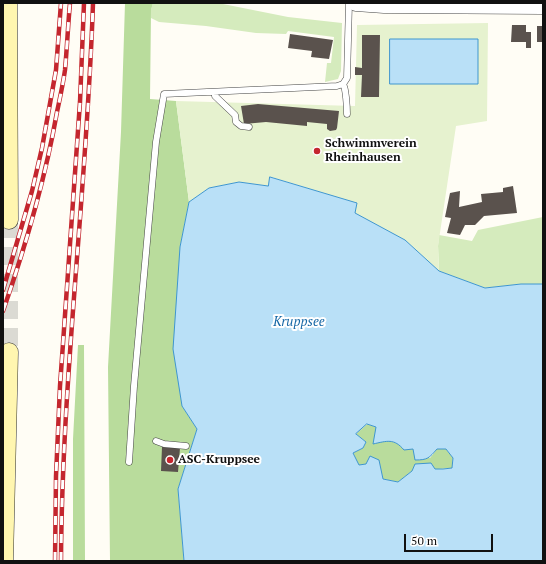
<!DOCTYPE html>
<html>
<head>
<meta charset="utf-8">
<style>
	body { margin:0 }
	#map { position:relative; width:546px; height:564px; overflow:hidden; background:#fffdf5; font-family:"PT Serif",serif }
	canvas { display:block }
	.frame { position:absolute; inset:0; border:4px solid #111; pointer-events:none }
	.scale { position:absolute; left:404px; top:534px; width:89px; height:18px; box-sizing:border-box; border:2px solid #111; border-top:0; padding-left:5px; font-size:12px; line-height:14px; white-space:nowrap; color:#111; -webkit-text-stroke:3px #fff; paint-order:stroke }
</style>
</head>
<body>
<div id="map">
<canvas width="546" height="564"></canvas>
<div class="frame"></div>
<div class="scale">50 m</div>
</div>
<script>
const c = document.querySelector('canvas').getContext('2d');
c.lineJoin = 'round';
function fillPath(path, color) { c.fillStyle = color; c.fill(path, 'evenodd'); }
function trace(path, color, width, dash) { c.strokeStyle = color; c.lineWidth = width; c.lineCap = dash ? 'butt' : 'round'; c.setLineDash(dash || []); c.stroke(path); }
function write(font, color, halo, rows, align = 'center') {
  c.font = font + ' "PT Serif",serif'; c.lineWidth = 4; c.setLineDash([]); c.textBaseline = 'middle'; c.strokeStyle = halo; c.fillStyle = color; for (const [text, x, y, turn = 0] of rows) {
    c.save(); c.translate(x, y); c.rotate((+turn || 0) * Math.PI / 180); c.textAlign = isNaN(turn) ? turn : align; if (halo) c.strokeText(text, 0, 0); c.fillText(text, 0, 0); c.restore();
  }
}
fillPath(new Path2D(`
	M 153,3 L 218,3 L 288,17 L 342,23 L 341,71 L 338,79 L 325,82 L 327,63 L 331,63 L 334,37 L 288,31 L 286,34 L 256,33 L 206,26 L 159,22 L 151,18 L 151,10 Z
	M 543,217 L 543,284 L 521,284 L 485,288 L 439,271 L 438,246 L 439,235 L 472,241 L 478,230 Z`), '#d5ebbd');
fillPath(new Path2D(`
	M 125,3 L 153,3 L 151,10 L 150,99 L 176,101 L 189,202 L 180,247 L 182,406 L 197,429 L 178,489 L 184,561 L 110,561 L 108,367 L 121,132 Z
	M 78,345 L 84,345 L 85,561 L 73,561 L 73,439 Z
	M 367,424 L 376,427 L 388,440 L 413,449 L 430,458 L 437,449 L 446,449 L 453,458 L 452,468 L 412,471 L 398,482 L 383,479 L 366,464 L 359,466 L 353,453 L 363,448 L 366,442 L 356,434 Z`), '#b9dc9c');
fillPath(new Path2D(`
	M 488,23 L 487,121 L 456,126 L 438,246 L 439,271 L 405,240 L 354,213 L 356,203 L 271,177 L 268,186 L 239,182 L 209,188 L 189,202 L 176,101 L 355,106 L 357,25 Z`), '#e6f2cf');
const water = new Path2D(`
	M 390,39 L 478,39 L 478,84 L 390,84 Z
	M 270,177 L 357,203 L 355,213 L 405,240 L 439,271 L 485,288 L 521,284 L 543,284 L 543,561 L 184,561 L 178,489 L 197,429 L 182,406 L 173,349 L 180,247 L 189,202 L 209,188 L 239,182 L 268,186 ZM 367,424 L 376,427 L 373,444 C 387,441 394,438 404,450 L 413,449 L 415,460 C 428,460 429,458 437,449 L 446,449 L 453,458 L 452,468 L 443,469 L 435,469 L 431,463 L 415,464 L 412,471 L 398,482 L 383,479 L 379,460 L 370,456 L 366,464 L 359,465 L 353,453 L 363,448 L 366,442 L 356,434 Z`);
fillPath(water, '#b9e0f7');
trace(water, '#3f96cf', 1);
fillPath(new Path2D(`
	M 512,25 L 526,25 L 526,32 L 531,32 L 531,48 L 526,48 L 526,42 L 511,42 Z
	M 537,26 L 543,26 L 543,42 L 537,42 Z
	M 290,34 L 333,40 L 329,59 L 311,57 L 312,51 L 288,48 Z
	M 362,35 L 380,35 L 379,97 L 361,97 L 362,75 L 355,75 L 355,67 L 362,68 Z
	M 258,104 L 339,111 L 337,128 L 336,130 L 330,131 L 327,129 L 327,124 L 307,122 L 307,126 L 266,122 L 244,124 L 241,106 Z
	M 513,186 L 517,213 L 484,216 L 475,225 L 465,225 L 460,235 L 447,233 L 451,218 L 445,217 L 450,193 L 460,191 L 459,207 L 482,202 L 481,194 L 503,192 L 503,188 Z
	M 162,447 L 180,448 L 178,472 L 161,471 Z`), '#5a524d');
trace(new Path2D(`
	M 9,220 L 9,352`), '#dbdad3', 18, [18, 9]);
const service = new Path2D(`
	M 343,84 C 346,88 347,108 347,114
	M 215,92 L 215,96 L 235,115 L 236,122 L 241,126 L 249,127
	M 156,441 L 164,444 L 186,446
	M 129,462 L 134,386 L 156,142 L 164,94 L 337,86 L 343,84 L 347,78 L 349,3`);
const tertiary = new Path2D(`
	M 356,3 L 384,5 L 543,6`);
const secondary = new Path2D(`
	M 8,3 L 9,220
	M 4,561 L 9,352`);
trace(service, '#444', 7);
trace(tertiary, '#444', 17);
trace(secondary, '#333', 19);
trace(service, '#fff', 6);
trace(tertiary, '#fff', 16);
trace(secondary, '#fff6b0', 18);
const rail = new Path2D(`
	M 3,290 L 32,191 L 42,148 L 56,70 L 61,3
	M 3,311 C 26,245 45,180 57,112 C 60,98 63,84 65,70 C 67,48 68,25 70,3
	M 55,561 L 56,476 L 60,386 L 80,102 L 84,3
	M 61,561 C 62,375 87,189 93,3`);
trace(rail, '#c4262e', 4.5);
trace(rail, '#fff', 3, [9]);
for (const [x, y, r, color] of [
	[317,151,4,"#c4262e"],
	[170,460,4,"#c4262e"]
]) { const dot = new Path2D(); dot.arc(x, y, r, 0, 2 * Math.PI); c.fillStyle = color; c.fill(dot); trace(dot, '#fff', 1.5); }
write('bold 12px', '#111', '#fff', [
	["Schwimmverein",325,144],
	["Rheinhausen",325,158],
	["ASC-Kruppsee",178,460]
], 'left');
write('italic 13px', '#1768a6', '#fff', [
	["Kruppsee",299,322]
]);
</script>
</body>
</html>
